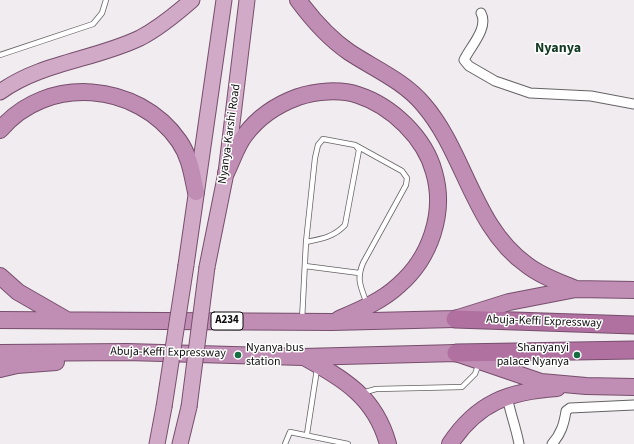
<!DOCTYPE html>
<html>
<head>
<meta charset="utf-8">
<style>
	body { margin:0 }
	canvas { display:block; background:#f0ecef }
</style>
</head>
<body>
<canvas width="634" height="444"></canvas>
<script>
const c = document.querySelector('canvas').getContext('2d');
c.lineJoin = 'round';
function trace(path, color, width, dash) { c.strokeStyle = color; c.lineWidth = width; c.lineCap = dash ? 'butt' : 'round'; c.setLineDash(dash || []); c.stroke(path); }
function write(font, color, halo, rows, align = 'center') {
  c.font = font + ' "Source Sans 3",sans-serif'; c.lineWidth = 3; c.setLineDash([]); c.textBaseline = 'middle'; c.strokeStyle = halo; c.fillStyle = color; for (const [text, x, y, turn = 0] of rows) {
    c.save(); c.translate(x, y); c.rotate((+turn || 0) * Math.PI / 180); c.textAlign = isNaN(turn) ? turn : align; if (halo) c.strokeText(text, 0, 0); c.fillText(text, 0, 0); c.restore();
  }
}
const service = new Path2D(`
	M 0,55 L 93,24 L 102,13 L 106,0
	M 306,242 C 321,239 334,237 345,225 L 359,150 L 356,146
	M 305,266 L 359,273
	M 302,320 L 306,242 L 315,158 L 318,145 L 323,139 L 355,145 L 402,171 L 407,178 L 406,185 L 363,263 C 356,280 361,287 367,304
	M 362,393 L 376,389 L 462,387 L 475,374 L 479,363
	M 307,434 L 317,369
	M 285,444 L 290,432 L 348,444`);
const minor = new Path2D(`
	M 481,13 C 489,28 470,47 464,60 L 469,66 L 495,81 L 530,93 L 591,96 L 634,104
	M 507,396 C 510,413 516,427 519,444
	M 552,444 C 561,434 564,424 566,411 L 570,408 L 634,405`);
const primary = new Path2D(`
	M 0,92 C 42,62 94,60 140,38 C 159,28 176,14 192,0
	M 186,265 L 224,0
	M 207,267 L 226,173 L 247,0
	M 157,444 L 164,407
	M 180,444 L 189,407`);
const trunk = new Path2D(`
	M 298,0 C 312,19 330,39 349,52 C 373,68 404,81 423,104 C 465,152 473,227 527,265 C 541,276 559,282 576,289
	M 0,130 C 47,74 138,82 179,141 C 190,157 192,174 196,192
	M 226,173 C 232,161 237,145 245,135 C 259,116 276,105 298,97 C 316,91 340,89 358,95 C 392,106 425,138 434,172 C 446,213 430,258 399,285 C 382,301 360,310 339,319
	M 0,276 L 18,292 L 65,319
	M 0,320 L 332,322 L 455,319 L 509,302 L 576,289 L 634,290
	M 0,353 L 127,352 L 303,357 L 456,353 L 541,382 L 586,386 L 634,387
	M 304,357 C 345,380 375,397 388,444
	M 0,369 L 17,365 L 56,362
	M 450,444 C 477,403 509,391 557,388`);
const motorway = new Path2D(`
	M 455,319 L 634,325
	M 456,353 L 634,350`);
trace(service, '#666365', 6);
trace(minor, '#666365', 11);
trace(primary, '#774e6d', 17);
trace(trunk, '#774e6d', 18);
trace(motorway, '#774e6d', 19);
trace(service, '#fff', 4.5);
trace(minor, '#fff', 9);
trace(primary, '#d0aac7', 15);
trace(trunk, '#c08eb4', 16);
trace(motorway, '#b071a1', 17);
const primaryBridge = new Path2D(`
	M 164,407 L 186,265
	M 189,407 L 207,267`);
trace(primaryBridge, '#774e6d', 17, []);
trace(primaryBridge, '#d0aac7', 15);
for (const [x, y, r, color] of [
	[238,355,4,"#146e42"],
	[577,355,4,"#146e42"]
]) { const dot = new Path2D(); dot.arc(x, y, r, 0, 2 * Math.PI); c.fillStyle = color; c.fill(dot); trace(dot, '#fff', 1.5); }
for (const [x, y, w] of [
	[227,321,32]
]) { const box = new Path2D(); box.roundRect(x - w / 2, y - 9, w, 18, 3); c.fillStyle = '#fff'; c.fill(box); trace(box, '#0e0c0d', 1); }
write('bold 11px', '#0e0c0d', null, [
	["A234",227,321]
]);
write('12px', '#0e0c0d', '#fff', [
	["Nyanya-Karshi Road",230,134,-82],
	["Abuja-Keffi Expressway",544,322,2],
	["Abuja-Keffi Expressway",168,353,1]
]);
write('12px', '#0e0c0d', '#fff', [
	["Nyanya bus",246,348],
	["station",246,362],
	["Shanyanyi",569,348,"right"],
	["palace Nyanya",569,362,"right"]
], 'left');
write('bold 14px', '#133b24', '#fff', [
	["Nyanya",558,49]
]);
</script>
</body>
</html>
